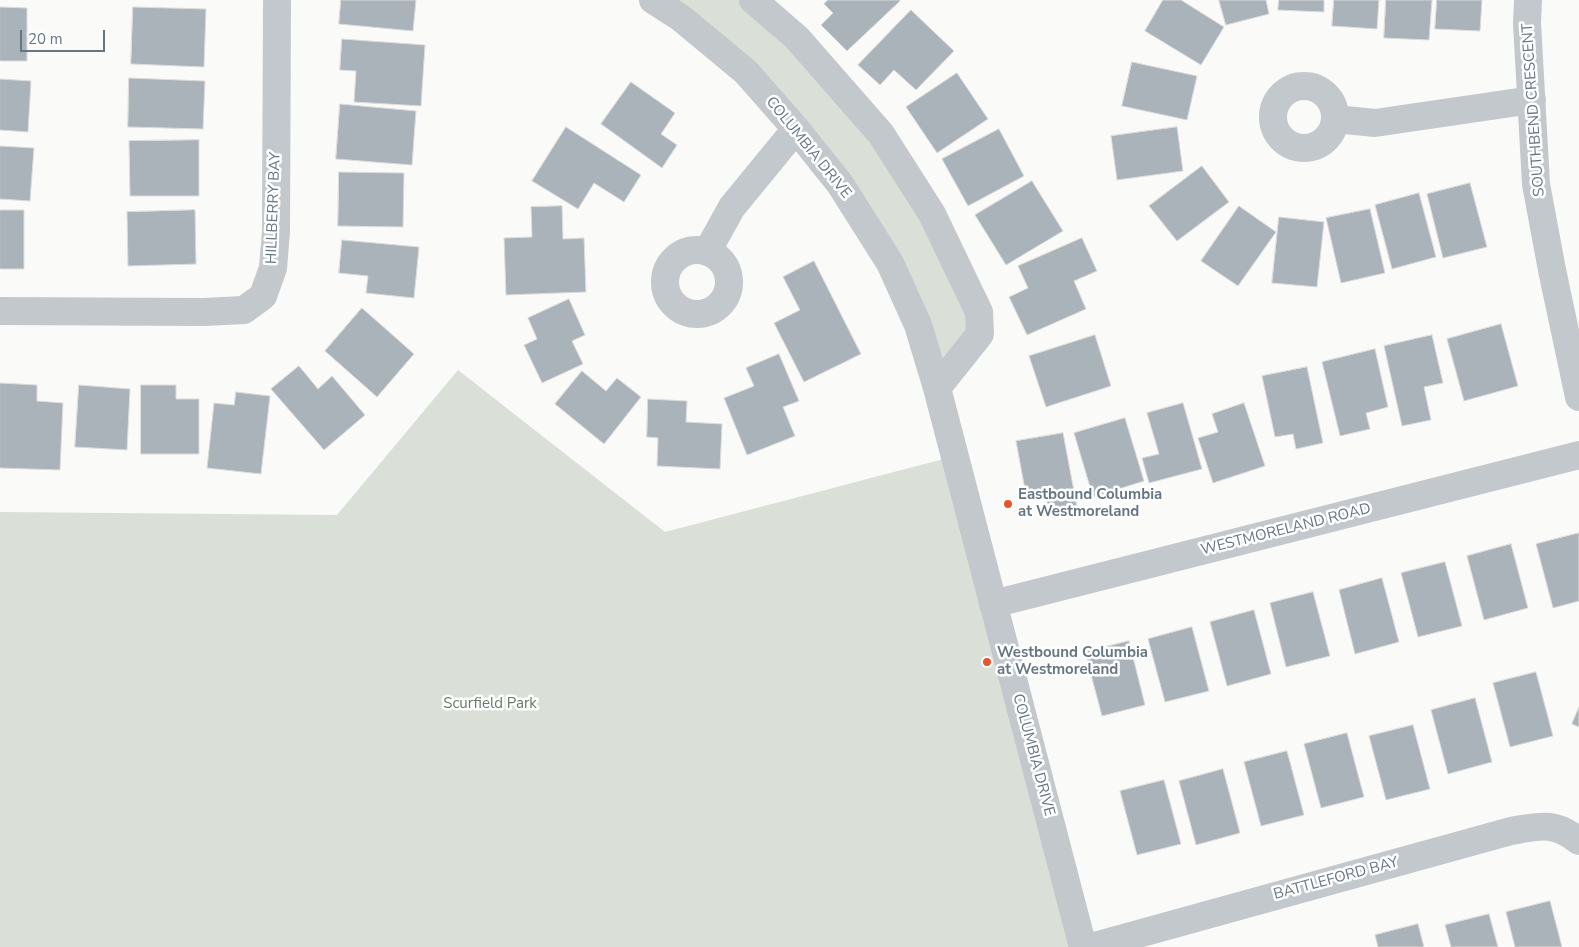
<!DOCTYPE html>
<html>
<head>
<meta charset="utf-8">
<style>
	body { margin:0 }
	#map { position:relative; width:1579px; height:947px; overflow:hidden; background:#fafaf8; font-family:"Nunito Sans",sans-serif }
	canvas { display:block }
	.scale { position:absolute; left:20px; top:30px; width:85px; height:22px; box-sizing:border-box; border:2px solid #657683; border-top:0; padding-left:6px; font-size:15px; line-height:18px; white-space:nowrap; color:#657683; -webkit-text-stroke:4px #fff; paint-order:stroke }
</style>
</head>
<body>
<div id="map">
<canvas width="1579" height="947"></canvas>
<div class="scale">20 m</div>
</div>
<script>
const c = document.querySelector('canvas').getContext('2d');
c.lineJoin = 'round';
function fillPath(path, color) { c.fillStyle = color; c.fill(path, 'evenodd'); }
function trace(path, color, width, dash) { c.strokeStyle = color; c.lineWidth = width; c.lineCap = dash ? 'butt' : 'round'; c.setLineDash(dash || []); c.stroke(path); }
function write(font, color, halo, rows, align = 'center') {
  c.font = font + ' "Nunito Sans",sans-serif'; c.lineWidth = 5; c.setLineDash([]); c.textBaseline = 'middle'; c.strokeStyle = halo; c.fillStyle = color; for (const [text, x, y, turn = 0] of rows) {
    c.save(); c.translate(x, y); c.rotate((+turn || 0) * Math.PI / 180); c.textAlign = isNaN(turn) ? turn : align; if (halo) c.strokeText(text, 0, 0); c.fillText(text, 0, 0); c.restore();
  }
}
fillPath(new Path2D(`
	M 653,0 L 753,0 L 881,134 L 979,312 L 937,388 L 918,325 L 796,129 Z
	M 458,370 L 665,532 L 955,456 L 1083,947 L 0,947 L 0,512 L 337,515 Z`), '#dadfd7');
const building = new Path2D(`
	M 341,0 L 416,0 L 413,31 L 339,24 Z
	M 828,0 L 900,0 L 900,1 L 847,51 L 821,25 L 833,13 L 824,4 Z
	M 1163,0 L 1181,0 L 1224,27 L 1201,65 L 1145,31 Z
	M 1219,0 L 1266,0 L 1269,14 L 1226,25 Z
	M 1279,0 L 1324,0 L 1324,12 L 1278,10 Z
	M 1334,0 L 1379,0 L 1377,29 L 1332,26 Z
	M 1386,0 L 1432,0 L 1429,40 L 1384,38 Z
	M 1437,0 L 1482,0 L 1480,31 L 1435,29 Z
	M 0,7 L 27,8 L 27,61 L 0,61 Z
	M 133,7 L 206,9 L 204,67 L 131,64 Z
	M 911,10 L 954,51 L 916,90 L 894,70 L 880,85 L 858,65 Z
	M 342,39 L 425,45 L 421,106 L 354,102 L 356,71 L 340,70 Z
	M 1132,62 L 1197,76 L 1187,120 L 1122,106 Z
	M 957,73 L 988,119 L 937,153 L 906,107 Z
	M 129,78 L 205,81 L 203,129 L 128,127 Z
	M 0,79 L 31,81 L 28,132 L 0,130 Z
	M 631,82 L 675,113 L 661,134 L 677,145 L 662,168 L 601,124 Z
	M 340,104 L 416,111 L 412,165 L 336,159 Z
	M 566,127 L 641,175 L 624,202 L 594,183 L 578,209 L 532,181 Z
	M 1177,127 L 1183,171 L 1117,180 L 1111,136 Z
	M 999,129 L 1024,176 L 968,206 L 942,159 Z
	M 199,140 L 199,196 L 130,196 L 129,141 Z
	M 0,146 L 34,148 L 30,201 L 0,199 Z
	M 1202,166 L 1229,202 L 1177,241 L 1149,206 Z
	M 339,172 L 404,173 L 403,227 L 338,226 Z
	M 1032,181 L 1063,231 L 1006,265 L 975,215 Z
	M 1470,183 L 1487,247 L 1443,258 L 1427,194 Z
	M 1419,193 L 1436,257 L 1392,269 L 1375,205 Z
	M 562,206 L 563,239 L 584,238 L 586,292 L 506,295 L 504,238 L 532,237 L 531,207 Z
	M 1239,206 L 1276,232 L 1238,286 L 1201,261 Z
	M 1370,209 L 1385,273 L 1341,283 L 1326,218 Z
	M 0,210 L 24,210 L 24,269 L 0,269 Z
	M 195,210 L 196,264 L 128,266 L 127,212 Z
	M 1279,217 L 1324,222 L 1317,287 L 1272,283 Z
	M 1082,238 L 1097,271 L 1074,281 L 1086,309 L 1027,335 L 1009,297 L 1028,288 L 1018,266 Z
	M 342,240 L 419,247 L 414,298 L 366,293 L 368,276 L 339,273 Z
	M 814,261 L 861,354 L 804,382 L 774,323 L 800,310 L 783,277 Z
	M 569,299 L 585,335 L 572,341 L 583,364 L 542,383 L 524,345 L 537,339 L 528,318 Z
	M 362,308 L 414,354 L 377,397 L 325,351 Z
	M 1501,324 L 1518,386 L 1464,401 L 1447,339 Z
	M 1095,335 L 1111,386 L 1046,407 L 1029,356 Z
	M 1432,335 L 1443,383 L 1424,387 L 1431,420 L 1402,426 L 1384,346 Z
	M 1375,349 L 1388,407 L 1366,413 L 1370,429 L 1340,436 L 1322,362 Z
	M 779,354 L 799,401 L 783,407 L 795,436 L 747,455 L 724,398 L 754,386 L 746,368 Z
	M 299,366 L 318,389 L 332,376 L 365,415 L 324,450 L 271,389 Z
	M 1307,367 L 1323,443 L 1296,449 L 1293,434 L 1275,437 L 1262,376 Z
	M 582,371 L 606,391 L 617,378 L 641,397 L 604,444 L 555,404 Z
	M 0,383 L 37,385 L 37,401 L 63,403 L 60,470 L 0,468 Z
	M 79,385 L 130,389 L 127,450 L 75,447 Z
	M 141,385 L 176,385 L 176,399 L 199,399 L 199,454 L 141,454 Z
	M 236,392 L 270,396 L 261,474 L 207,468 L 214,403 L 234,405 Z
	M 648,399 L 687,401 L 686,422 L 722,424 L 720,469 L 657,466 L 658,438 L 647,437 Z
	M 1183,403 L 1202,469 L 1149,483 L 1142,458 L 1159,454 L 1147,413 Z
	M 1244,403 L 1265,466 L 1213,483 L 1198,438 L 1218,432 L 1212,414 Z
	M 1125,418 L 1144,481 L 1093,497 L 1074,433 Z
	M 1063,433 L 1077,507 L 1049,512 L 1045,492 L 1026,495 L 1016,441 Z
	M 1579,533 L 1579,601 L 1553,608 L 1536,544 Z
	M 1511,544 L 1528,608 L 1484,620 L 1467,556 Z
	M 1445,562 L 1462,626 L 1418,637 L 1401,573 Z
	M 1382,578 L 1399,642 L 1355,654 L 1339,590 Z
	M 1313,592 L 1330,656 L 1286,667 L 1270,603 Z
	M 1254,610 L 1271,674 L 1227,686 L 1210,622 Z
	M 1192,627 L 1209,691 L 1165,702 L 1148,639 Z
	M 1129,641 L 1145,705 L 1102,716 L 1085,652 Z
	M 1536,672 L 1553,736 L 1510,747 L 1493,683 Z
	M 1475,698 L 1492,762 L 1448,774 L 1431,710 Z
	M 1579,707 L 1579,727 L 1572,724 Z
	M 1413,725 L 1430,789 L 1386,800 L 1369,736 Z
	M 1347,733 L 1364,797 L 1321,808 L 1304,744 Z
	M 1287,751 L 1304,815 L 1261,826 L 1244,762 Z
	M 1223,769 L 1240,833 L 1196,845 L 1179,781 Z
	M 1164,780 L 1181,844 L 1137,855 L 1120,791 Z
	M 1550,901 L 1562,947 L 1515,947 L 1506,912 Z
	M 1489,914 L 1498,947 L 1451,947 L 1445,925 Z
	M 1418,924 L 1424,947 L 1378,947 L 1375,935 Z`);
fillPath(building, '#aab3b9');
trace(building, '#dcdcda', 1);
trace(new Path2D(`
	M 653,0 L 681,18 L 746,72 L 796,129 L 840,184 L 890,263 L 918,325 L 937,388 L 1083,947
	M 753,0 L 797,38 L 881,134 L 932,214 L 979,312 L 980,334 L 937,388
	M 1528,0 L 1527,23 L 1536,184 L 1552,270 L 1579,397
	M1273 117a31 31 0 1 1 62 0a31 31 0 1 1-62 0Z
	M 1336,119 L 1375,123 L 1532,100
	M665 282a32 32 0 1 1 64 0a32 32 0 1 1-64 0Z
	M 707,252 L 732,207 L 796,129
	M 0,311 L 204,312 L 244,310 L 263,296 L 273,268 L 276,231 L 277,0
	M 993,604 L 1579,455
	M 1091,947 L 1511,831 C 1540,826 1554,821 1579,841`), '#c3c8cc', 28);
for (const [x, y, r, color] of [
	[1008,504,5,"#e4572e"],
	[987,662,5,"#e4572e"]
]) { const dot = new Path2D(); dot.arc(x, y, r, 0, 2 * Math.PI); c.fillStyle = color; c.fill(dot); trace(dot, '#fff', 2); }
write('15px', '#657683', '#fff', [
	["SOUTHBEND CRESCENT",1534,110,-94],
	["COLUMBIA DRIVE",808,148,51],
	["HILLBERRY BAY",274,208,-88],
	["WESTMORELAND ROAD",1286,530,-14],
	["COLUMBIA DRIVE",1033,755,75],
	["BATTLEFORD BAY",1336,879,-15]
]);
write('bold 15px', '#657683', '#fff', [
	["Eastbound Columbia",1018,495],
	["at Westmoreland",1018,512],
	["Westbound Columbia",997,653],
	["at Westmoreland",997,670]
], 'left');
write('15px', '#687a64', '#fff', [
	["Scurfield Park",490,704]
]);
</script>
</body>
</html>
